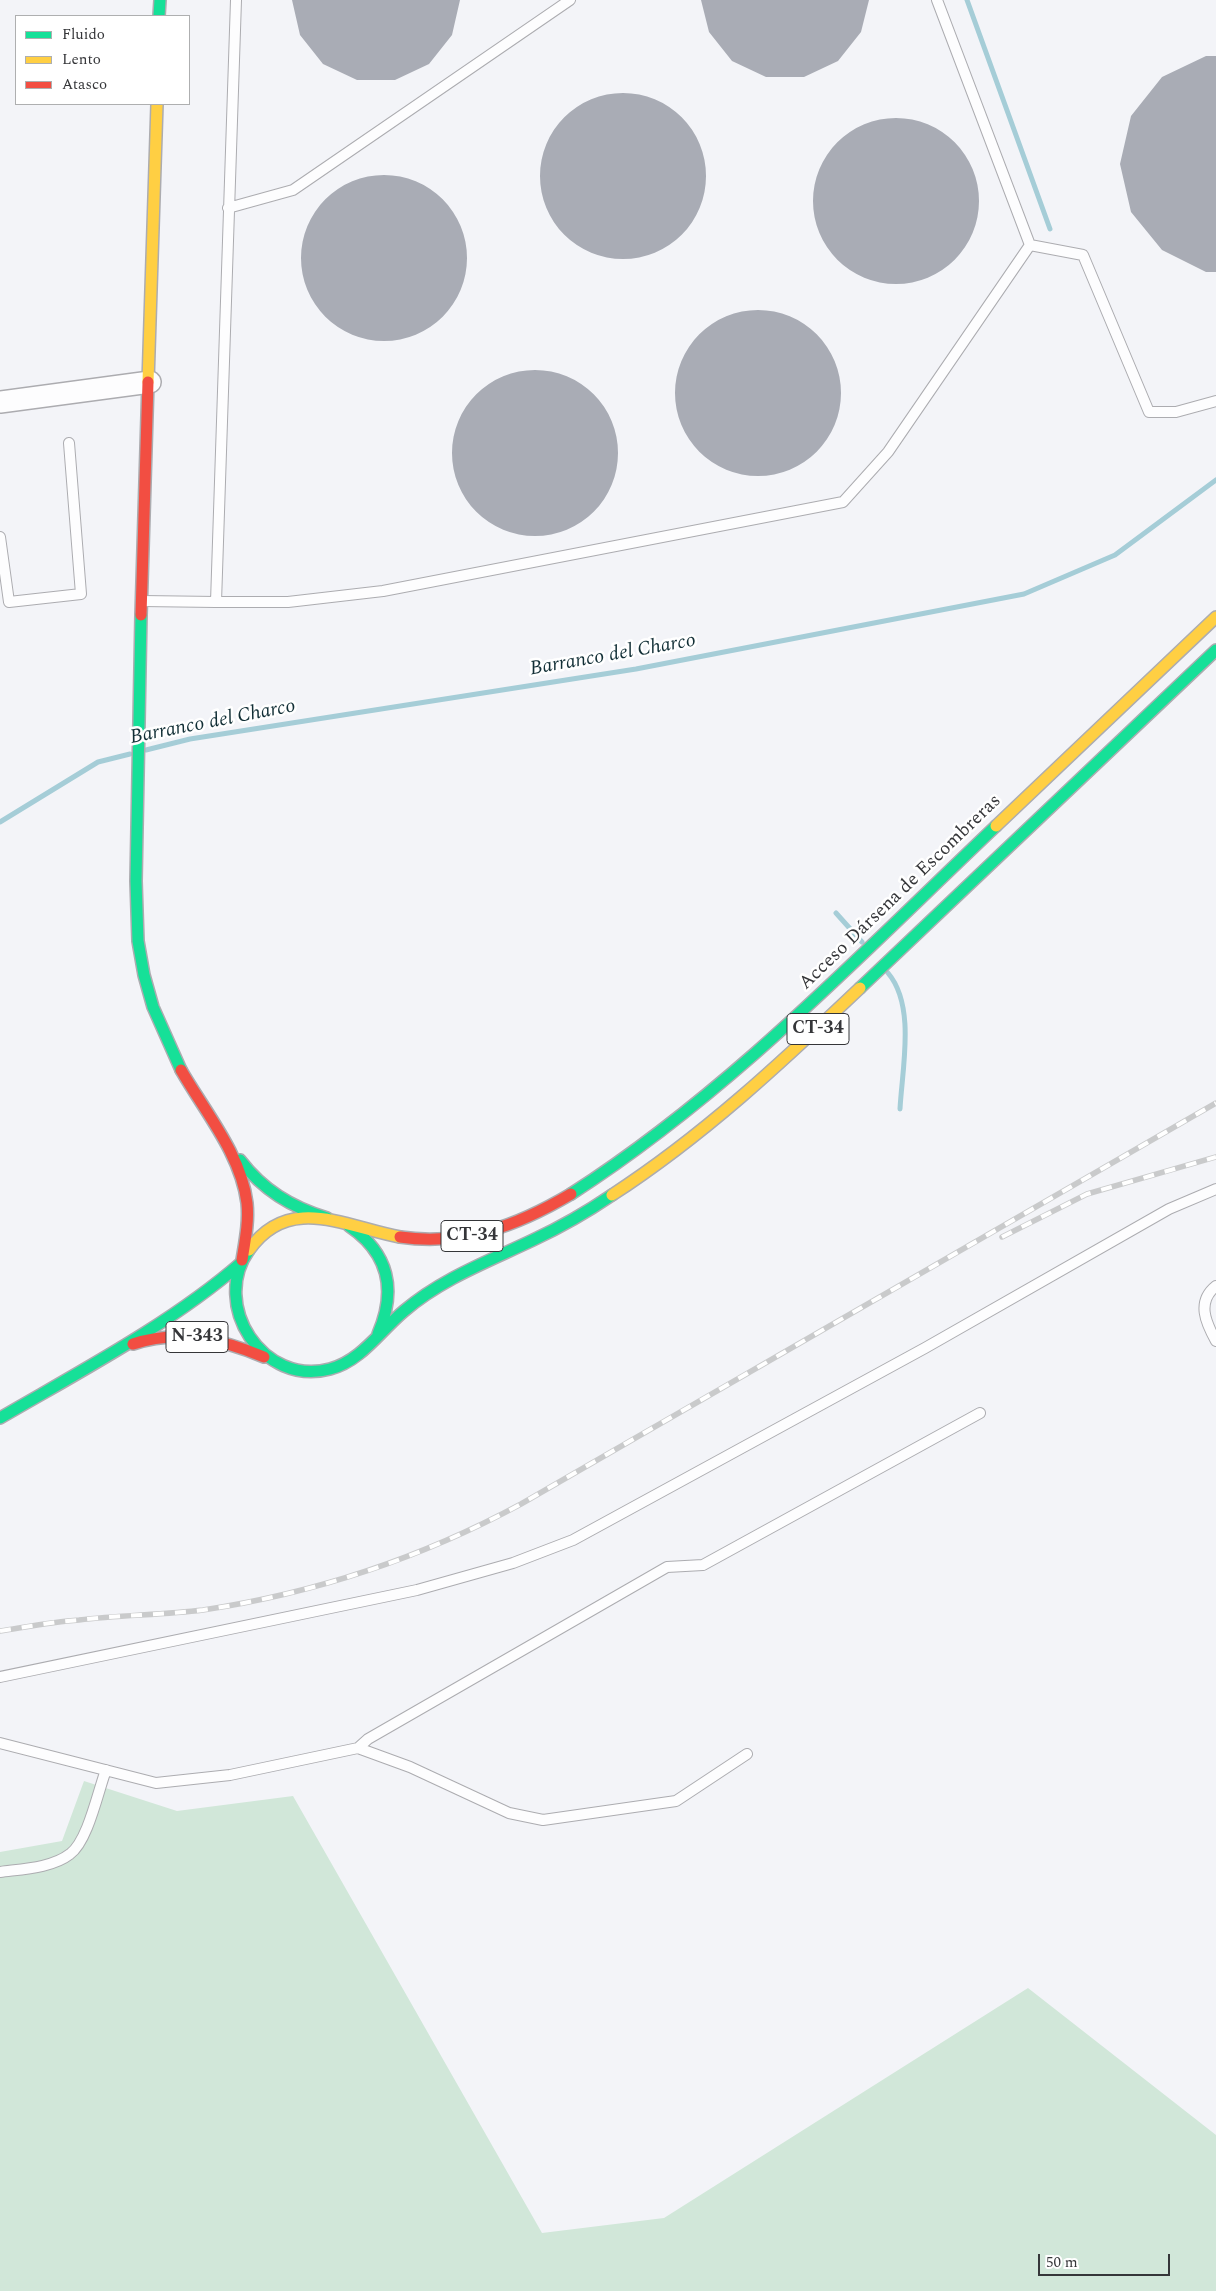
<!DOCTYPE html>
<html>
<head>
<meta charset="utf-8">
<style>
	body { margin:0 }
	#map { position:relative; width:1216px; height:2291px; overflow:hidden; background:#f3f4f8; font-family:Spectral,serif }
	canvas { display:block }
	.legend { position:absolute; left:15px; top:15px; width:175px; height:90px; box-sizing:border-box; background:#fff; border:1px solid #aeafb0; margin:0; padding:6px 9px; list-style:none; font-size:15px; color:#353639 }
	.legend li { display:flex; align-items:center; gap:10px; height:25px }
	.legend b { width:25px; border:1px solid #aeafb0 }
	.scale { position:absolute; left:1038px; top:2254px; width:132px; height:22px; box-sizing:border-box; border:2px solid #353639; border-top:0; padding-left:6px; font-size:15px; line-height:18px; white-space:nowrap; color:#353639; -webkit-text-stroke:4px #fff; paint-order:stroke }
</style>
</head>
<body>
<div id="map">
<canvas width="1216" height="2291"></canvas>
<ul class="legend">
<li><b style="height:6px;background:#16e098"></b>Fluido</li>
<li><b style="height:6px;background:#ffcf43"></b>Lento</li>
<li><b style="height:6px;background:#f24e42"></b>Atasco</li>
</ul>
<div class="scale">50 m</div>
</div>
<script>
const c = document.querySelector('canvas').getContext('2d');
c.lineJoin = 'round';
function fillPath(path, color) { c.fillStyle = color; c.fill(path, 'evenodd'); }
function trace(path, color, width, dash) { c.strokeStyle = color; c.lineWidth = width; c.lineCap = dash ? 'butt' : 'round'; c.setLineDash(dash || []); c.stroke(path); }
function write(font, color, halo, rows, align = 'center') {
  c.font = font + ' Spectral,serif'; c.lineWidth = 5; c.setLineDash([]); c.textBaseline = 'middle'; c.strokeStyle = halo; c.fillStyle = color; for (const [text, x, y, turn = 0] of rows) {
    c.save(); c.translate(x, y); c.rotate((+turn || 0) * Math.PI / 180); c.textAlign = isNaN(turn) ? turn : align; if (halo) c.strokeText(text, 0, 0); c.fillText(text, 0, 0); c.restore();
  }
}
fillPath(new Path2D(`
	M 84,1781 L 177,1811 L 293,1796 L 542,2233 L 664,2218 L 1028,1988 L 1216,2135 L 1216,2291 L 0,2291 L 0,1852 L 62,1841 Z`), '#d1e7d9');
trace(new Path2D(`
	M 967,0 L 1050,229
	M 146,750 L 190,739 L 636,669 L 1024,594 L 1115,555 L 1216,480
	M 0,822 L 98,762 L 130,754
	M 836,913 L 862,942
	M 888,973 C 916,1006 902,1069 900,1109`), '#a5cdd7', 5);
fillPath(new Path2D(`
	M 292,0 L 460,0 L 452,35 L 429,64 L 395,80 L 357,80 L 323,64 L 300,35 Z
	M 701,0 L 869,0 L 861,32 L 838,61 L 804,77 L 766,77 L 732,61 L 709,32 Z
	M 1206,56 L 1216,56 L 1216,272 L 1206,272 L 1162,250 L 1131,212 L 1120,164 L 1131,116 L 1162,77 Z
	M540 176a83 83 0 1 1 166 0a83 83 0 1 1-166 0Z
	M813 201a83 83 0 1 1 166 0a83 83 0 1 1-166 0Z
	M301 258a83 83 0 1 1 166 0a83 83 0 1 1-166 0Z
	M675 393a83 83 0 1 1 166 0a83 83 0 1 1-166 0Z
	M452 453a83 83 0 1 1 166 0a83 83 0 1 1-166 0Z`), '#a9acb5');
const lane = new Path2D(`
	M 228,208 L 293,190 L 570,0
	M 1030,245 L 1083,255 L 1149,412 L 1176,412 L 1216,401
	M 0,537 L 9,602 L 81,594 L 69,443
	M 142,601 L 216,602 L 236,0
	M 216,602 L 288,602 L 383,591 L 843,502 L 888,452 L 1030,245 L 937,0
	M 1216,1286 C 1196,1302 1206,1323 1216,1341
	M 0,1677 L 417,1590 L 513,1563 L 573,1540 L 925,1348 L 1169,1209 L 1216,1189
	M 0,1743 L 156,1783 L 230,1775 L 358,1748 L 368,1739 L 667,1567 L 703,1565 L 980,1413
	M 358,1748 L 410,1767 L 509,1813 L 543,1820 L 676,1801 L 747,1754
	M 0,1872 C 22,1869 52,1868 70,1854 C 88,1841 98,1791 106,1770`);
const street = new Path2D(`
	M 0,402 L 150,382`);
const fast = new Path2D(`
	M 159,16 L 160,0
	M 141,615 L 136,881 L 138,941 L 144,975 L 153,1007 L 181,1070
	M 860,988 L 1216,650
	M 240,1160 C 263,1190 291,1207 327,1218
	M 571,1194 C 730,1092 860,955 996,826
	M 349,1226 C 389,1253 397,1290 378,1334
	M 249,1250 C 210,1305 263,1387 330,1369 C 361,1361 380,1331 404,1311 C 441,1279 489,1261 533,1240 C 561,1227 587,1212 612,1195
	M 0,1418 C 79,1372 172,1323 241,1263`);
const slow = new Path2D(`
	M 148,382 L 157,104
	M 996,826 L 1216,617
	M 612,1195 C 703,1136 782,1062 860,988
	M 249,1250 C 289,1193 346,1227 400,1237`);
const jam = new Path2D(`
	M 141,615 L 148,382
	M 181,1070 C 205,1112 241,1154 247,1203 C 249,1222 245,1241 242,1260
	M 400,1237 C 463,1246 517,1226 571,1194
	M 133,1344 C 178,1329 221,1339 264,1357`);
trace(lane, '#acacb0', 12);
trace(street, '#acacb0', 24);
trace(fast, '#acacb0', 14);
trace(slow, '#acacb0', 14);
trace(jam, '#acacb0', 14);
trace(lane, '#fdfdfe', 10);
trace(street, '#fdfdfe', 21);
trace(fast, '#16e098', 11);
trace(slow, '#ffcf43', 11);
trace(jam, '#f24e42', 11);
const rail = new Path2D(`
	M 1002,1237 L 1087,1194 L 1216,1157
	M 0,1631 C 26,1627 52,1622 79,1620 C 120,1615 162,1615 203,1610 C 316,1593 421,1558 521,1504 L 1216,1103`);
trace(rail, '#c9cacb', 5.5);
trace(rail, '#fff', 4, [11]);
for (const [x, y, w] of [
	[818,1029,62],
	[472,1236,62],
	[197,1337,62]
]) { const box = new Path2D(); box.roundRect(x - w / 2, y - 15.5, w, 31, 4); c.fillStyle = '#fff'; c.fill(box); trace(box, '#353639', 1); }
write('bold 18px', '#353639', null, [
	["CT-34",818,1029],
	["CT-34",472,1236],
	["N-343",197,1337]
]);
write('19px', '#353639', '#fff', [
	["Acceso Dársena de Escombreras",901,893,-44]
]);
write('italic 20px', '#122f36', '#fff', [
	["Barranco del Charco",613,656,-10],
	["Barranco del Charco",213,723,-11]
]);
</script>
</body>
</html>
